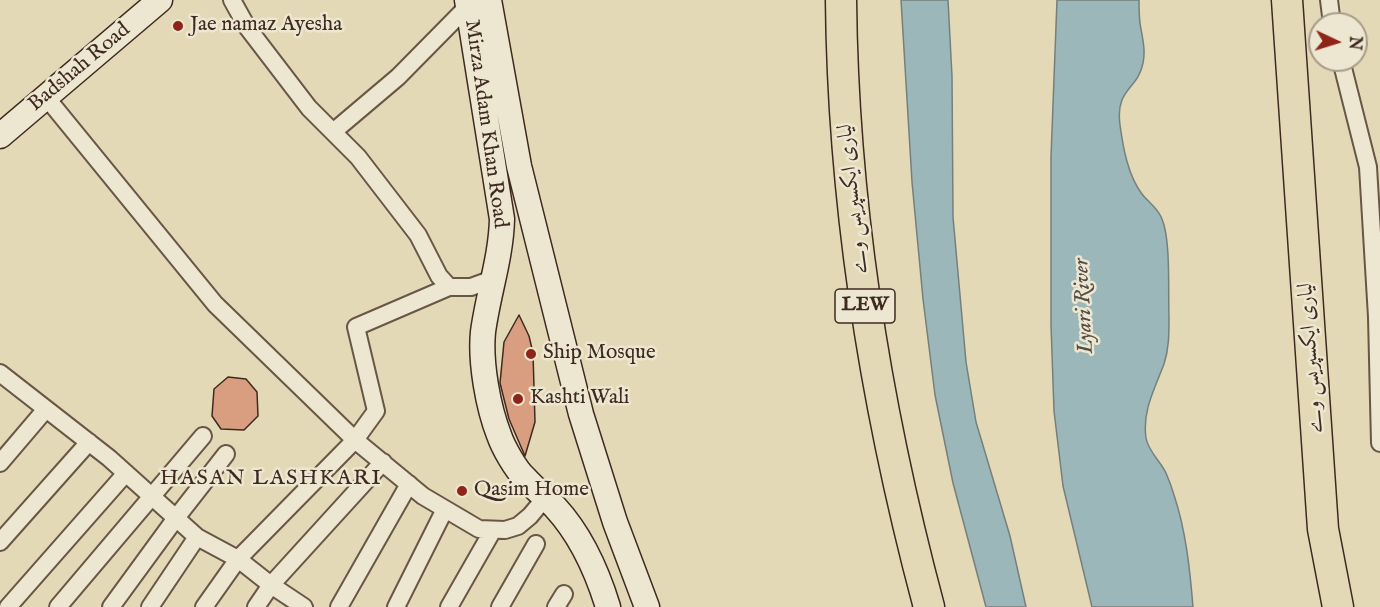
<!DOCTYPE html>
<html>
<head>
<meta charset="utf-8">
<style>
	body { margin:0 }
	#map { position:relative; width:1380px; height:607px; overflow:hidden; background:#e4d9b7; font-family:"IM FELL English",serif }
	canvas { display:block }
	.north { position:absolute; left:1308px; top:12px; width:60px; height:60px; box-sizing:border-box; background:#ede6d0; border:2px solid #a79b8a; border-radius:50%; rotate:94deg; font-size:16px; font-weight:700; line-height:24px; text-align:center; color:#3e2a20 }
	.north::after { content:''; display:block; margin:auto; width:21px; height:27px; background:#8f2418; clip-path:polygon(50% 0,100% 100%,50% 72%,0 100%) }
</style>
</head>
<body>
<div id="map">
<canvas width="1380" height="607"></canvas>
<div class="north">N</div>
</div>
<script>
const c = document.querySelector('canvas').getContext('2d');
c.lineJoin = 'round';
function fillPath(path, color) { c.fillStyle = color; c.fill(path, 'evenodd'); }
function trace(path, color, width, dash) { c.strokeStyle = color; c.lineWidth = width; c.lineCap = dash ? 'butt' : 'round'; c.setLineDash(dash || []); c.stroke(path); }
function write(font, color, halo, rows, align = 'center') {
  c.font = font + ' "IM FELL English",Amiri,serif'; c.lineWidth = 5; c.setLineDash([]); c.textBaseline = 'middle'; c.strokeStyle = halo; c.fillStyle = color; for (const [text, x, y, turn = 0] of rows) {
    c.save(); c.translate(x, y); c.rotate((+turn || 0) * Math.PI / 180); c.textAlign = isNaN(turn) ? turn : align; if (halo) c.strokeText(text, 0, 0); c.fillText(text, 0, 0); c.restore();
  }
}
const water = new Path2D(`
	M 901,0 L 948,0 L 952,76 L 953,217 L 966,362 L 976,422 L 1010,536 L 1026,607 L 986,607 L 953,483 L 935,395 L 923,299 L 912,182 Z
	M 1057,0 L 1139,0 C 1139,7 1139,15 1140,23 C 1142,37 1146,49 1143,63 C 1138,90 1115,88 1120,125 C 1123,147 1128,176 1142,194 C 1149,203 1158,208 1162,219 C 1171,240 1168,294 1169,318 C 1169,334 1169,349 1164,364 C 1155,388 1142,411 1146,438 C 1148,451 1161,462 1166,473 C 1169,480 1172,488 1174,495 C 1186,531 1190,570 1193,607 L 1092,607 L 1063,486 L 1054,411 L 1051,325 L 1051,157 Z`);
fillPath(water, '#9bb7b9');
trace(water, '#767f7c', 1.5);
const building = new Path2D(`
	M 519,315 L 529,336 L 533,353 L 535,422 L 525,456 L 509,419 L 500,383 L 504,342 Z
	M 228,377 L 246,379 L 257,392 L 258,416 L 244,430 L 221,429 L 212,416 L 214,389 Z`);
fillPath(building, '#d89e7f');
trace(building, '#3e2a20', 1.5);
const street = new Path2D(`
	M 232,0 L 247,27 L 309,108 L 358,157 L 418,235 L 439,276 L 449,287
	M 1329,0 L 1332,24
	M 1341,60 L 1368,167 L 1377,317 L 1380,443
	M 46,97 L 215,304 L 355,440 L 423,496 L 479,529 L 505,530 L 518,526 L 530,516 L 545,498
	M 333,132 L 398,77 L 468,6
	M 0,373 L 109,458 L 197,537 L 238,559 L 271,585 L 304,607
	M 0,463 L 46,409
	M 0,542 L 89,442
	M 8,607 L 126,473
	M 58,607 L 203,436
	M 111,607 L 176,518 L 226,454
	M 150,607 L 197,537
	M 204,607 L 238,559 L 355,440 L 376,411 L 356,327 L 449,287 L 471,287 L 493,279
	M 256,607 L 271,585 L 383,462
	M 339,607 L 409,484
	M 396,607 L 445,509
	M 449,607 L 493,530
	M 500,607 L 536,544
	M 556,607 L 564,594`);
const secondary = new Path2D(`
	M 467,0 L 502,219 C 501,258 488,294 483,332 C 480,362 488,407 499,435 C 503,447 516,470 525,478 C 534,488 545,497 555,507 C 580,534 597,571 608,607
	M 489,0 L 519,166 L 581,414 L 615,522 L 647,607
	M 0,136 L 160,0`);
const highway = new Path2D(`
	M 841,0 C 843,206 876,409 929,607
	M 1287,0 L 1323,529 L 1338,607`);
trace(street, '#685646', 20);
trace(secondary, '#3e2a20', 27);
trace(highway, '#3e2a20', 33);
trace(street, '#ede6d0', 16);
trace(secondary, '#ede6d0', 24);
trace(highway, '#e4d9b7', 30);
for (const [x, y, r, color] of [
	[178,26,6,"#8f2418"],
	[531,354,6,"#8f2418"],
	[518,399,6,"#8f2418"],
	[462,491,6,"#8f2418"]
]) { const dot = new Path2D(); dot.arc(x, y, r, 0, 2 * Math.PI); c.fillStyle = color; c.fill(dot); trace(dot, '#ede6d0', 2); }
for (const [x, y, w] of [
	[865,306,60]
]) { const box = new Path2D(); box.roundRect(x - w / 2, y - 17, w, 34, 4.5); c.fillStyle = '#ede6d0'; c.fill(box); trace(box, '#3e2a20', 1.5); }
write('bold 20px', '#3e2a20', null, [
	["LEW",865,306]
]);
write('21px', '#3e2a20', '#ede6d0', [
	["Jae namaz Ayesha",190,26],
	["Ship Mosque",543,354],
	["Kashti Wali",530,399],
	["Qasim Home",474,491]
], 'left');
write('21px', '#3e2a20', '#ede6d0', [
	["Badshah Road",80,68,-40],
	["Mirza Adam Khan Road",485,124,82],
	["لیاری ایکسپریس وے",854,199,-96],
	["لیاری ایکسپریس وے",1312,358,-94]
]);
write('italic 22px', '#554d46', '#ede6d0', [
	["Lyari River",1085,306,-93]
]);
c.letterSpacing = '1.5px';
write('22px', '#3e2a20', '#ede6d0', [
	["HASAN LASHKARI",271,479]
]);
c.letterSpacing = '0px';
</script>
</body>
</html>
